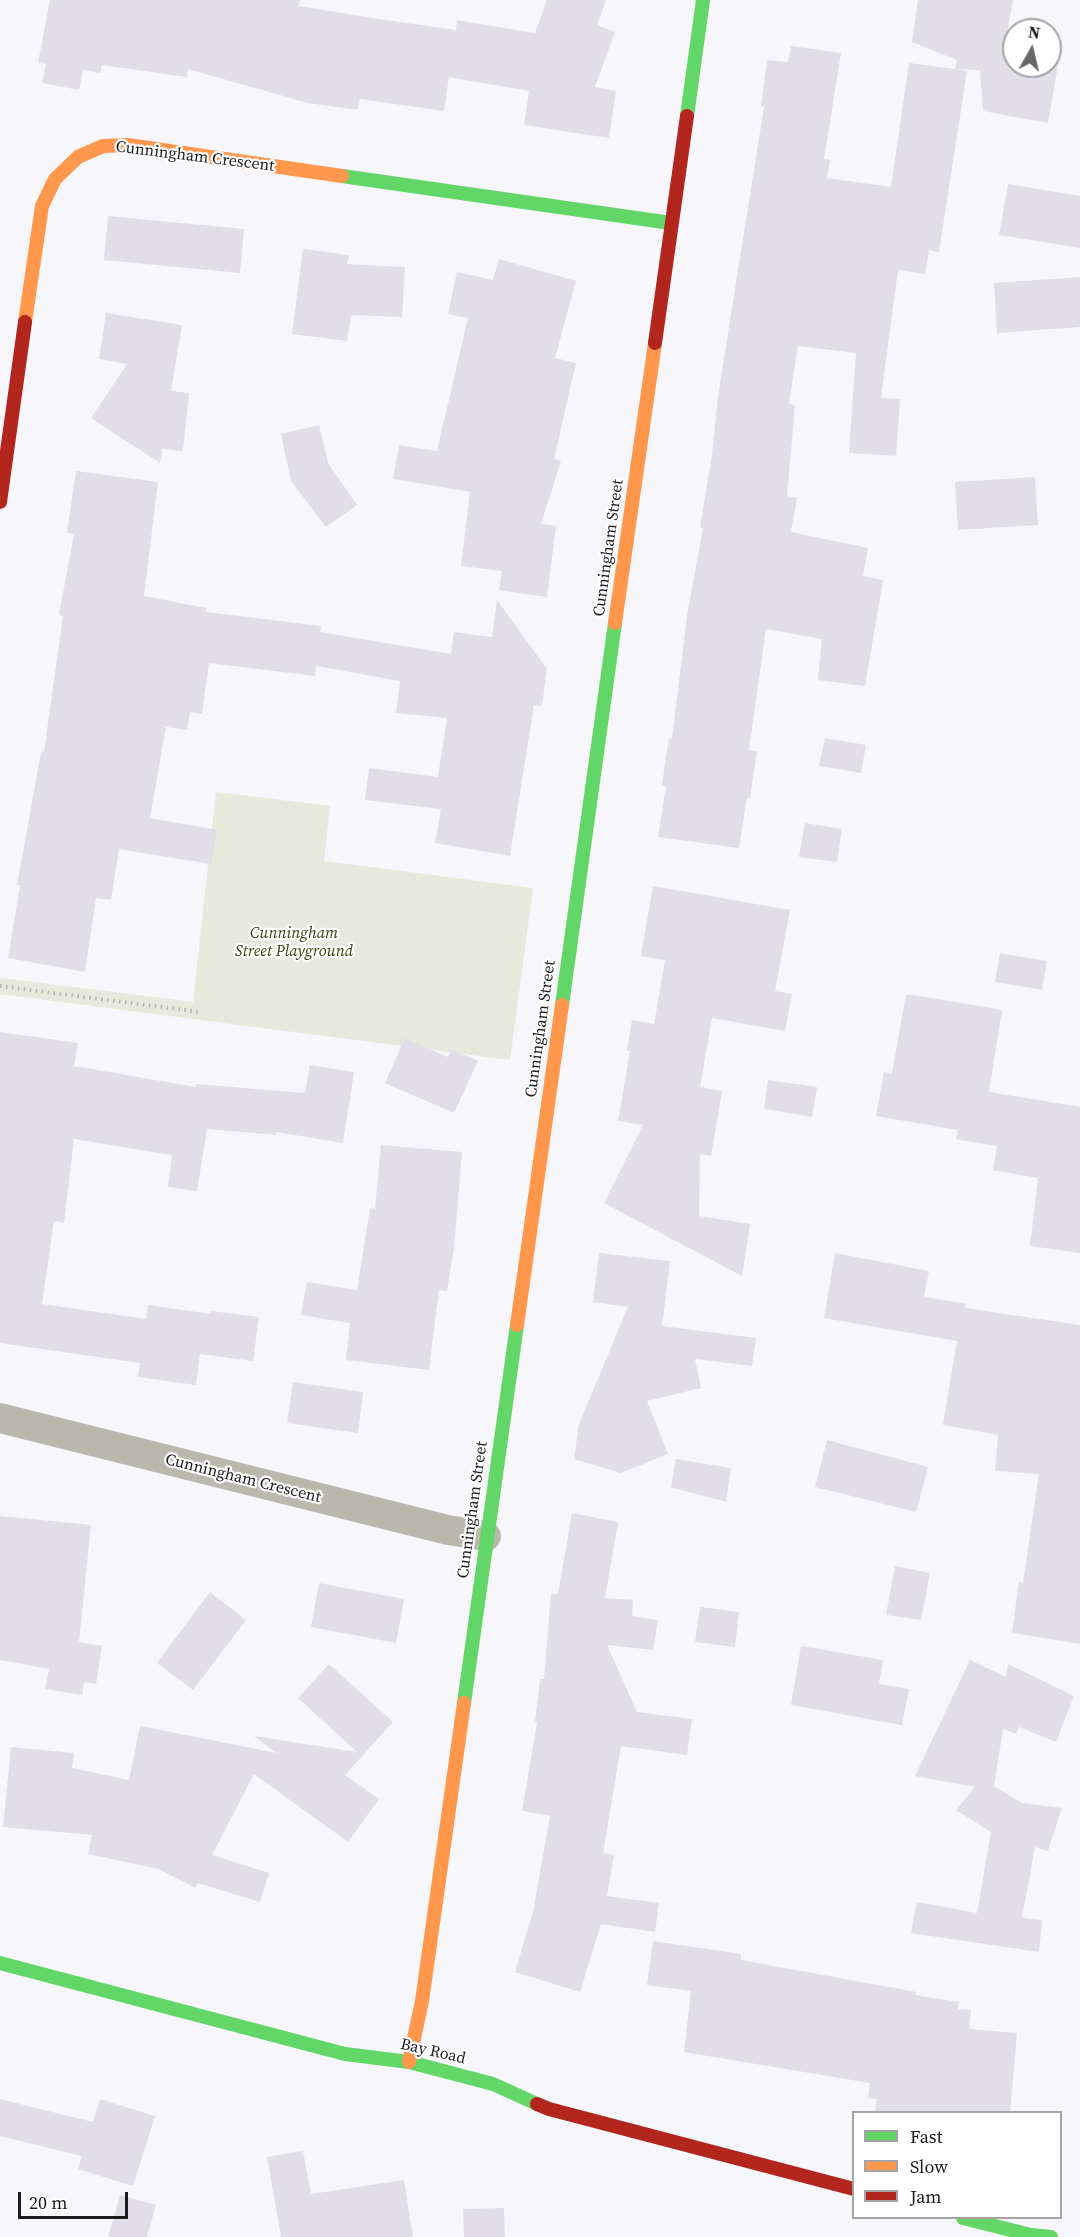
<!DOCTYPE html>
<html>
<head>
<meta charset="utf-8">
<style>
	body { margin:0 }
	#map { position:relative; width:1080px; height:2237px; overflow:hidden; background:#f6f6fb; font-family:"Source Serif 4",serif }
	canvas { display:block }
	.legend { position:absolute; left:852px; top:2111px; width:210px; height:108px; box-sizing:border-box; background:#fff; border:2px solid #a4a4a5; margin:0; padding:8px 10px; list-style:none; font-size:18px; color:#1b1b1e }
	.legend li { display:flex; align-items:center; gap:12px; height:30px }
	.legend b { width:30px; border:2px solid #a4a4a5 }
	.north { position:absolute; left:1002px; top:18px; width:60px; height:60px; box-sizing:border-box; background:#fff; border:2px solid #a4a4a5; border-radius:50%; rotate:8deg; font-size:16px; font-weight:700; line-height:24px; text-align:center; color:#1b1b1e }
	.north::after { content:''; display:block; margin:auto; width:21px; height:27px; background:#68686b; clip-path:polygon(50% 0,100% 100%,50% 72%,0 100%) }
	.scale { position:absolute; left:18px; top:2192px; width:110px; height:27px; box-sizing:border-box; border:3px solid #1b1b1e; border-top:0; padding-left:8px; font-size:18px; line-height:21px; white-space:nowrap; color:#1b1b1e; -webkit-text-stroke:4px #fff; paint-order:stroke }
</style>
</head>
<body>
<div id="map">
<canvas width="1080" height="2237"></canvas>
<ul class="legend">
<li><b style="height:8px;background:#63d668"></b>Fast</li>
<li><b style="height:8px;background:#ff974d"></b>Slow</li>
<li><b style="height:8px;background:#b3261e"></b>Jam</li>
</ul>
<div class="north">N</div>
<div class="scale">20 m</div>
</div>
<script>
const c = document.querySelector('canvas').getContext('2d');
c.lineJoin = 'round';
function fillPath(path, color) { c.fillStyle = color; c.fill(path, 'evenodd'); }
function trace(path, color, width, dash) { c.strokeStyle = color; c.lineWidth = width; c.lineCap = dash ? 'butt' : 'round'; c.setLineDash(dash || []); c.stroke(path); }
function write(font, color, halo, rows, align = 'center') {
  c.font = font + ' "Source Serif 4",serif'; c.lineWidth = 4.5; c.setLineDash([]); c.textBaseline = 'middle'; c.strokeStyle = halo; c.fillStyle = color; for (const [text, x, y, turn = 0] of rows) {
    c.save(); c.translate(x, y); c.rotate((+turn || 0) * Math.PI / 180); c.textAlign = isNaN(turn) ? turn : align; if (halo) c.strokeText(text, 0, 0); c.fillText(text, 0, 0); c.restore();
  }
}
fillPath(new Path2D(`
	M 216,792 L 330,806 L 324,861 L 533,888 L 510,1060 L 0,994 L 0,978 L 193,1002 Z`), '#e8e9dd');
fillPath(new Path2D(`
	M 50,0 L 300,0 L 298,6 L 399,22 L 456,30 L 457,20 L 535,33 L 547,0 L 606,0 L 597,25 L 615,32 L 595,87 L 616,91 L 609,138 L 524,125 L 529,91 L 449,77 L 444,111 L 360,99 L 358,110 L 308,103 L 188,69 L 187,77 L 102,65 L 100,73 L 83,70 L 79,90 L 42,83 L 46,64 L 38,63 Z
	M 918,0 L 1013,0 L 1006,39 L 1014,40 L 1014,66 L 1050,66 L 1050,46 L 1061,48 L 1048,123 L 983,111 L 980,70 L 956,69 L 967,71 L 939,252 L 929,250 L 925,274 L 898,270 L 881,398 L 900,399 L 896,456 L 849,453 L 856,353 L 798,346 L 789,404 L 795,405 L 787,496 L 797,498 L 791,532 L 868,548 L 863,576 L 883,580 L 865,686 L 818,680 L 822,639 L 766,629 L 749,750 L 757,751 L 750,798 L 747,798 L 739,848 L 658,837 L 666,786 L 662,785 L 669,738 L 672,739 L 687,616 L 703,528 L 700,527 L 712,455 L 718,396 L 764,107 L 761,106 L 767,60 L 788,62 L 791,46 L 841,53 L 824,159 L 830,160 L 827,178 L 891,187 L 909,63 L 955,69 L 957,60 L 912,42 Z
	M 1008,184 L 1080,196 L 1080,248 L 999,235 Z
	M 108,216 L 244,229 L 240,273 L 104,260 Z
	M 303,249 L 349,255 L 347,264 L 405,267 L 402,317 L 351,315 L 347,341 L 292,334 Z
	M 499,259 L 576,281 L 555,358 L 576,363 L 554,459 L 561,461 L 541,524 L 556,526 L 547,597 L 499,590 L 502,571 L 461,566 L 470,492 L 393,479 L 399,445 L 437,451 L 468,318 L 448,314 L 457,272 L 493,280 Z
	M 1080,277 L 1080,327 L 997,333 L 994,283 Z
	M 106,313 L 182,325 L 171,391 L 189,393 L 183,451 L 162,449 L 160,463 L 91,418 L 127,364 L 99,359 Z
	M 319,425 L 328,463 L 357,505 L 326,527 L 291,481 L 281,434 Z
	M 76,471 L 158,482 L 144,596 L 206,608 L 206,612 L 321,626 L 320,632 L 451,654 L 454,632 L 492,637 L 497,600 L 547,669 L 542,706 L 534,705 L 510,856 L 435,843 L 441,809 L 365,800 L 369,768 L 438,777 L 447,718 L 396,713 L 400,681 L 316,666 L 315,676 L 209,663 L 202,714 L 190,712 L 187,730 L 166,727 L 150,818 L 217,830 L 211,864 L 119,849 L 111,900 L 96,898 L 85,972 L 8,958 L 20,885 L 17,885 L 26,836 L 41,752 L 44,752 L 63,616 L 59,615 L 74,534 L 67,533 Z
	M 1035,477 L 1038,525 L 958,530 L 955,482 Z
	M 825,738 L 866,745 L 861,773 L 819,766 Z
	M 805,823 L 842,829 L 837,862 L 799,857 Z
	M 653,886 L 790,910 L 775,991 L 792,994 L 785,1031 L 712,1018 L 700,1087 L 722,1091 L 711,1156 L 700,1154 L 699,1216 L 750,1224 L 742,1276 L 604,1203 L 643,1125 L 618,1121 L 630,1051 L 627,1051 L 632,1020 L 654,1024 L 665,960 L 641,956 Z
	M 1000,953 L 1047,961 L 1042,990 L 995,982 Z
	M 906,994 L 1002,1010 L 989,1092 L 1080,1107 L 1080,1253 L 1030,1246 L 1038,1178 L 993,1170 L 997,1146 L 956,1139 L 958,1130 L 876,1116 L 884,1072 L 892,1074 Z
	M 0,1032 L 78,1043 L 74,1066 L 196,1087 L 196,1084 L 305,1093 L 310,1065 L 354,1072 L 343,1143 L 276,1132 L 276,1135 L 207,1129 L 197,1191 L 168,1187 L 172,1155 L 74,1139 L 64,1223 L 54,1221 L 42,1304 L 146,1319 L 148,1305 L 211,1314 L 211,1311 L 259,1317 L 253,1361 L 200,1354 L 196,1385 L 138,1377 L 140,1363 L 0,1343 Z
	M 405,1038 L 448,1057 L 451,1049 L 478,1061 L 454,1113 L 385,1083 Z
	M 768,1080 L 817,1087 L 812,1117 L 764,1109 Z
	M 381,1145 L 462,1152 L 454,1248 L 447,1291 L 439,1290 L 429,1370 L 346,1360 L 350,1323 L 301,1315 L 307,1282 L 357,1290 L 370,1208 L 375,1209 Z
	M 599,1253 L 670,1261 L 662,1326 L 756,1338 L 752,1366 L 695,1359 L 701,1388 L 647,1401 L 668,1454 L 621,1473 L 574,1459 L 579,1424 L 628,1307 L 593,1302 Z
	M 835,1253 L 929,1271 L 924,1297 L 966,1304 L 965,1308 L 1080,1325 L 1080,1644 L 1012,1633 L 1019,1582 L 1023,1583 L 1039,1474 L 995,1471 L 998,1435 L 943,1425 L 957,1341 L 824,1318 Z
	M 293,1382 L 363,1392 L 358,1433 L 287,1423 Z
	M 827,1440 L 928,1467 L 916,1512 L 815,1487 Z
	M 676,1459 L 731,1468 L 726,1502 L 671,1487 Z
	M 572,1513 L 618,1522 L 605,1598 L 633,1600 L 632,1616 L 658,1620 L 653,1650 L 607,1645 L 637,1712 L 692,1719 L 687,1755 L 621,1746 L 603,1853 L 614,1855 L 607,1896 L 659,1903 L 655,1932 L 601,1924 L 580,1992 L 515,1972 L 533,1912 L 550,1816 L 522,1811 L 537,1722 L 535,1722 L 540,1679 L 544,1679 L 551,1594 L 558,1594 Z
	M 0,1516 L 91,1525 L 79,1642 L 102,1646 L 96,1684 L 84,1682 L 82,1695 L 45,1689 L 49,1669 L 0,1660 Z
	M 895,1566 L 930,1573 L 921,1620 L 886,1615 Z
	M 319,1583 L 404,1599 L 396,1643 L 311,1627 Z
	M 210,1592 L 246,1620 L 193,1690 L 157,1663 Z
	M 700,1607 L 739,1612 L 735,1647 L 695,1642 Z
	M 801,1646 L 883,1660 L 879,1684 L 909,1689 L 902,1725 L 791,1705 Z
	M 970,1660 L 1006,1677 L 1008,1664 L 1074,1696 L 1056,1742 L 1019,1727 L 1016,1734 L 1003,1729 L 994,1786 L 1022,1803 L 1062,1808 L 1048,1851 L 1035,1847 L 1022,1918 L 1042,1920 L 1039,1952 L 911,1933 L 917,1902 L 977,1913 L 991,1832 L 956,1810 L 975,1787 L 915,1776 Z
	M 329,1664 L 393,1722 L 345,1775 L 379,1799 L 348,1842 L 254,1774 L 212,1855 L 269,1873 L 260,1902 L 198,1883 L 195,1888 L 159,1869 L 88,1854 L 92,1835 L 3,1827 L 11,1747 L 74,1753 L 72,1768 L 129,1780 L 140,1726 L 277,1753 L 254,1736 L 357,1752 L 298,1698 Z
	M 653,1941 L 741,1954 L 741,1960 L 916,1992 L 915,1995 L 959,2002 L 958,2009 L 971,2010 L 969,2029 L 1017,2033 L 1010,2112 L 875,2112 L 877,2099 L 868,2098 L 870,2083 L 684,2052 L 691,1991 L 647,1985 Z
	M 0,2099 L 93,2122 L 100,2099 L 155,2116 L 133,2186 L 78,2169 L 82,2156 L 0,2136 Z
	M 303,2151 L 311,2194 L 404,2180 L 413,2237 L 281,2237 L 267,2157 Z
	M 120,2195 L 156,2205 L 147,2237 L 108,2237 Z
	M 504,2208 L 505,2237 L 464,2237 L 463,2209 Z`), '#e1dee7');
trace(new Path2D(`
	M 0,986 L 199,1012`), '#b5b3ae', 4, [1.5, 4.5]);
trace(new Path2D(`
	M 0,1418 L 448,1530 L 486,1536`), '#bbb8ae', 30);
trace(new Path2D(`
	M 687,116 L 703,0
	M 342,176 L 671,223
	M 562,1005 L 615,623
	M 464,1703 L 517,1325
	M 0,1963 L 345,2054 L 409,2062 L 493,2084 L 537,2104
	M 963,2218 L 1031,2235 L 1051,2237`), '#63d668', 14);
trace(new Path2D(`
	M 25,322 L 42,206 L 55,179 L 78,157 L 103,146 L 128,145 L 342,176
	M 615,623 L 655,343
	M 517,1325 L 562,1005
	M 409,2062 L 422,2001 L 464,1703`), '#ff974d', 14);
trace(new Path2D(`
	M 655,343 L 687,116
	M 0,502 L 25,322
	M 537,2104 L 549,2109 L 854,2189`), '#b3261e', 14);
write('16px', '#1b1b1e', '#fff', [
	["Cunningham Crescent",195,157,7],
	["Cunningham Street",609,548,-82],
	["Cunningham Street",541,1029,-82],
	["Cunningham Crescent",243,1479,14],
	["Cunningham Street",473,1510,-82],
	["Bay Road",433,2052,13]
]);
write('italic 16px', '#3d3f10', '#fff', [
	["Cunningham",294,934],
	["Street Playground",294,952]
]);
</script>
</body>
</html>
